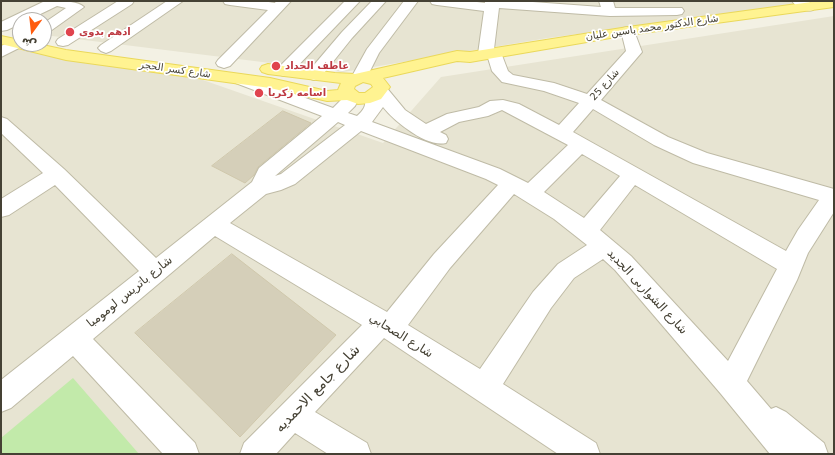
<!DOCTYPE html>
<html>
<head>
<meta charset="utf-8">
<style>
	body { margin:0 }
	#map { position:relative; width:835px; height:455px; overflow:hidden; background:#f3f1e4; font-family:"DejaVu Sans",Cairo,sans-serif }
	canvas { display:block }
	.frame { position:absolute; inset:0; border:2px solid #454134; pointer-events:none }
	.north { position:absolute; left:12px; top:12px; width:40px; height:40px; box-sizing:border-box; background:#fff; border:1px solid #b5b3ae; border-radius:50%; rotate:195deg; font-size:11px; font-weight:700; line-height:16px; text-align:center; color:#454134 }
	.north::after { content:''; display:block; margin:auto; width:14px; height:18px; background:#ff5c0f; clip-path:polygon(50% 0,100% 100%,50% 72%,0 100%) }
</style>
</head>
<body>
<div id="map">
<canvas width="835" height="455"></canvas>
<div class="frame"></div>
<div class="north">ش</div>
</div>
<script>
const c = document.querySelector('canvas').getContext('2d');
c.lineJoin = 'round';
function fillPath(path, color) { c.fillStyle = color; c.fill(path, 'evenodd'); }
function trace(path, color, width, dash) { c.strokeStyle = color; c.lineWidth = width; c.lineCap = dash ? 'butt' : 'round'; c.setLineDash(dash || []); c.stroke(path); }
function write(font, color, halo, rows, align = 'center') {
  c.font = font + ' "DejaVu Sans",Cairo,sans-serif'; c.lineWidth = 3.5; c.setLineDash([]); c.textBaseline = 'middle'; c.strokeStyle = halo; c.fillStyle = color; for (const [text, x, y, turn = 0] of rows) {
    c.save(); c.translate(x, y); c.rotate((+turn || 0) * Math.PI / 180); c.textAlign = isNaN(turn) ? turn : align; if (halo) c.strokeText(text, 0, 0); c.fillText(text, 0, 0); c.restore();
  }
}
fillPath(new Path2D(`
	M 1,1 L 823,1 L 548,38 L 343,72 L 44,35 L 44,20 L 20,20 L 20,32 L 17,32 L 1,23 Z
	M 834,16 L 834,454 L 1,454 L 1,44 L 14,49 L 203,80 L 383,143 L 441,77 Z`), '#e7e4d2');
fillPath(new Path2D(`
	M 73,378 L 139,454 L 1,454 L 1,438 Z`), '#c2eaaa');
const building = new Path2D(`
	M 283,111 L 311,123 L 258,167 L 254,175 L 245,183 L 212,166 Z
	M 232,254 L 336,335 L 240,437 L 135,333 Z`);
fillPath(building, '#d5cfb9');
trace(building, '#d0c8ac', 1);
const minor = new Path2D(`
	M 45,1 C 56,1 77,0 84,7 L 49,32 L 44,33 L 44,23 L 66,8 L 57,6 L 28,20 L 20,20 L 20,24 L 7,30 L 1,31 L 1,22 Z
	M 118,1 L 134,1 L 132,4 L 68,45 L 63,46 L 58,45 L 56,42 L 58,39 Z
	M 167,1 L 183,1 L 111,51 L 106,53 L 101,51 L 98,48 L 101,45 Z
	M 223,1 L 262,1 L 275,3 L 276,1 L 291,1 L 230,66 L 224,68 L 218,66 L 216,63 L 218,60 L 268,10 L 230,5 L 225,4 Z
	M 345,1 L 360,1 L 290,74 L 284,76 L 278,74 L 276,71 L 278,68 Z
	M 372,1 L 386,1 L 352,38 L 320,78 L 314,80 L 308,78 L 306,75 L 308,72 L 342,32 Z
	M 404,1 L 418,1 L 379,53 L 365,81 L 359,83 L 353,81 L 351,78 L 367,49 Z
	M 430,1 L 469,1 L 485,3 L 485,1 L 519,1 L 601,7 L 599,1 L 613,1 L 615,8 L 682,8 L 684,11 L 682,14 L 677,15 L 610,16 L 499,8 L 494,49 L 500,50 L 508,71 L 513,75 L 554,83 L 587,94 L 626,51 L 621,31 L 623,28 L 628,27 L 633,28 L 642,52 L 601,100 L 668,137 L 707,153 L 834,189 L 834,212 L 808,253 L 797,280 L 747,381 L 771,409 L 776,407 L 786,412 L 824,443 L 828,454 L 770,454 L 721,394 L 615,270 L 603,259 L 574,278 L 551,308 L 503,384 L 596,443 L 600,454 L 558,454 L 384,338 L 315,412 L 367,443 L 371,454 L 328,454 L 295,433 L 276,454 L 240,454 L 244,443 L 362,325 L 215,236 L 93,339 L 195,443 L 199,454 L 163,454 L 73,356 L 11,408 L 1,412 L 1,380 L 139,271 L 55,185 L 9,215 L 1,217 L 1,199 L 43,173 L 1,133 L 1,117 L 7,119 L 64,169 L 156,258 L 252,182 L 259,168 L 322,116 L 233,82 L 231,79 L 233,76 L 239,74 L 245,76 L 333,108 L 341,100 L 345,92 L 351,91 L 357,92 L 360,96 L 355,106 L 348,113 L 357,116 C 370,105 362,102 369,92 L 372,92 L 374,87 L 380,86 L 386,87 L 405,110 L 426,124 L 447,114 L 479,107 L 490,101 L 503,100 L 519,104 L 559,125 L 579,103 L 544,91 L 502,82 L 492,71 L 488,58 L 481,57 L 478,54 L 484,11 L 437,5 L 432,4 ZM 383,107 C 394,121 427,148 446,143 L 448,139 L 446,135 L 440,132 L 459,122 L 488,116 L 502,110 L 568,145 L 528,183 L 500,169 L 372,122 ZM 593,109 L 654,145 L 693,163 L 819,200 L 798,230 L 786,251 L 573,132 ZM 338,122 L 345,125 L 281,174 L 275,176 ZM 361,131 L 486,179 L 498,185 L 434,254 L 387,312 L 230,223 L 266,194 L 281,190 L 295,184 ZM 582,154 L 620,176 L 584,218 L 544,192 ZM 635,185 L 777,269 L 728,361 L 631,256 L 600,230 ZM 514,194 L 554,219 L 587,245 L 558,264 L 533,292 L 480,369 L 408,325 L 450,268 Z
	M 792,1 L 808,1 L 815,7 L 813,10 C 805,12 797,8 792,1 Z
	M 16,39 L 20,40 L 20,44 L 24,44 L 21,47 L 1,57 L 1,46 Z`);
const major = new Path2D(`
	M 819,1 L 834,1 L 834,7 L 628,35 L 470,62 L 457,61 L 383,78 L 390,87 L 381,99 L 370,103 L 358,104 L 347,100 L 327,101 L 270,88 L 66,60 L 1,44 L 1,36 L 20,40 L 20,44 L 38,44 L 66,50 L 270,78 L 327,91 L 338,90 L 341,83 L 268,74 L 262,72 L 260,69 L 262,66 L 268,64 L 335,73 L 355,74 L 457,51 L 470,52 L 628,27 ZM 363,82 L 371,84 L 373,87 L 365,93 L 359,93 L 354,89 L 355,86 Z`);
trace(minor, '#bfbba6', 2);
trace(major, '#ead85b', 2);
fillPath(minor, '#fff');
fillPath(major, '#fff391');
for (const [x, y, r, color] of [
	[70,32,5,"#e0444e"],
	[276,66,5,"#e0444e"],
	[259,93,5,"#e0444e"]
]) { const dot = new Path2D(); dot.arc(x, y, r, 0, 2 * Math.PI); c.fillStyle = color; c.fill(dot); trace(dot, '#fff', 1.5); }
write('10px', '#454134', '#fff', [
	["شارع الدكتور محمد ياسين عليان",652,28,-8],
	["شارع كسر الحجر",175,70,8],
	["شارع 25",605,85,-48]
]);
write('bold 10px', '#be3a42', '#fff', [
	["ادهم بدوى",79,32],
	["عاطف الحداد",285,66],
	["اسامه زكريا",268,93]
], 'left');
write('12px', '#454134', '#fff', [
	["شارع باتريس لومومبا",130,292,-39],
	["شارع الشواربى الجديد",647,292,47],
	["شارع الصحابي",401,336,32]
]);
write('14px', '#454134', '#fff', [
	["شارع جامع الاحمديه",318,389,-46]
]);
</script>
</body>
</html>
